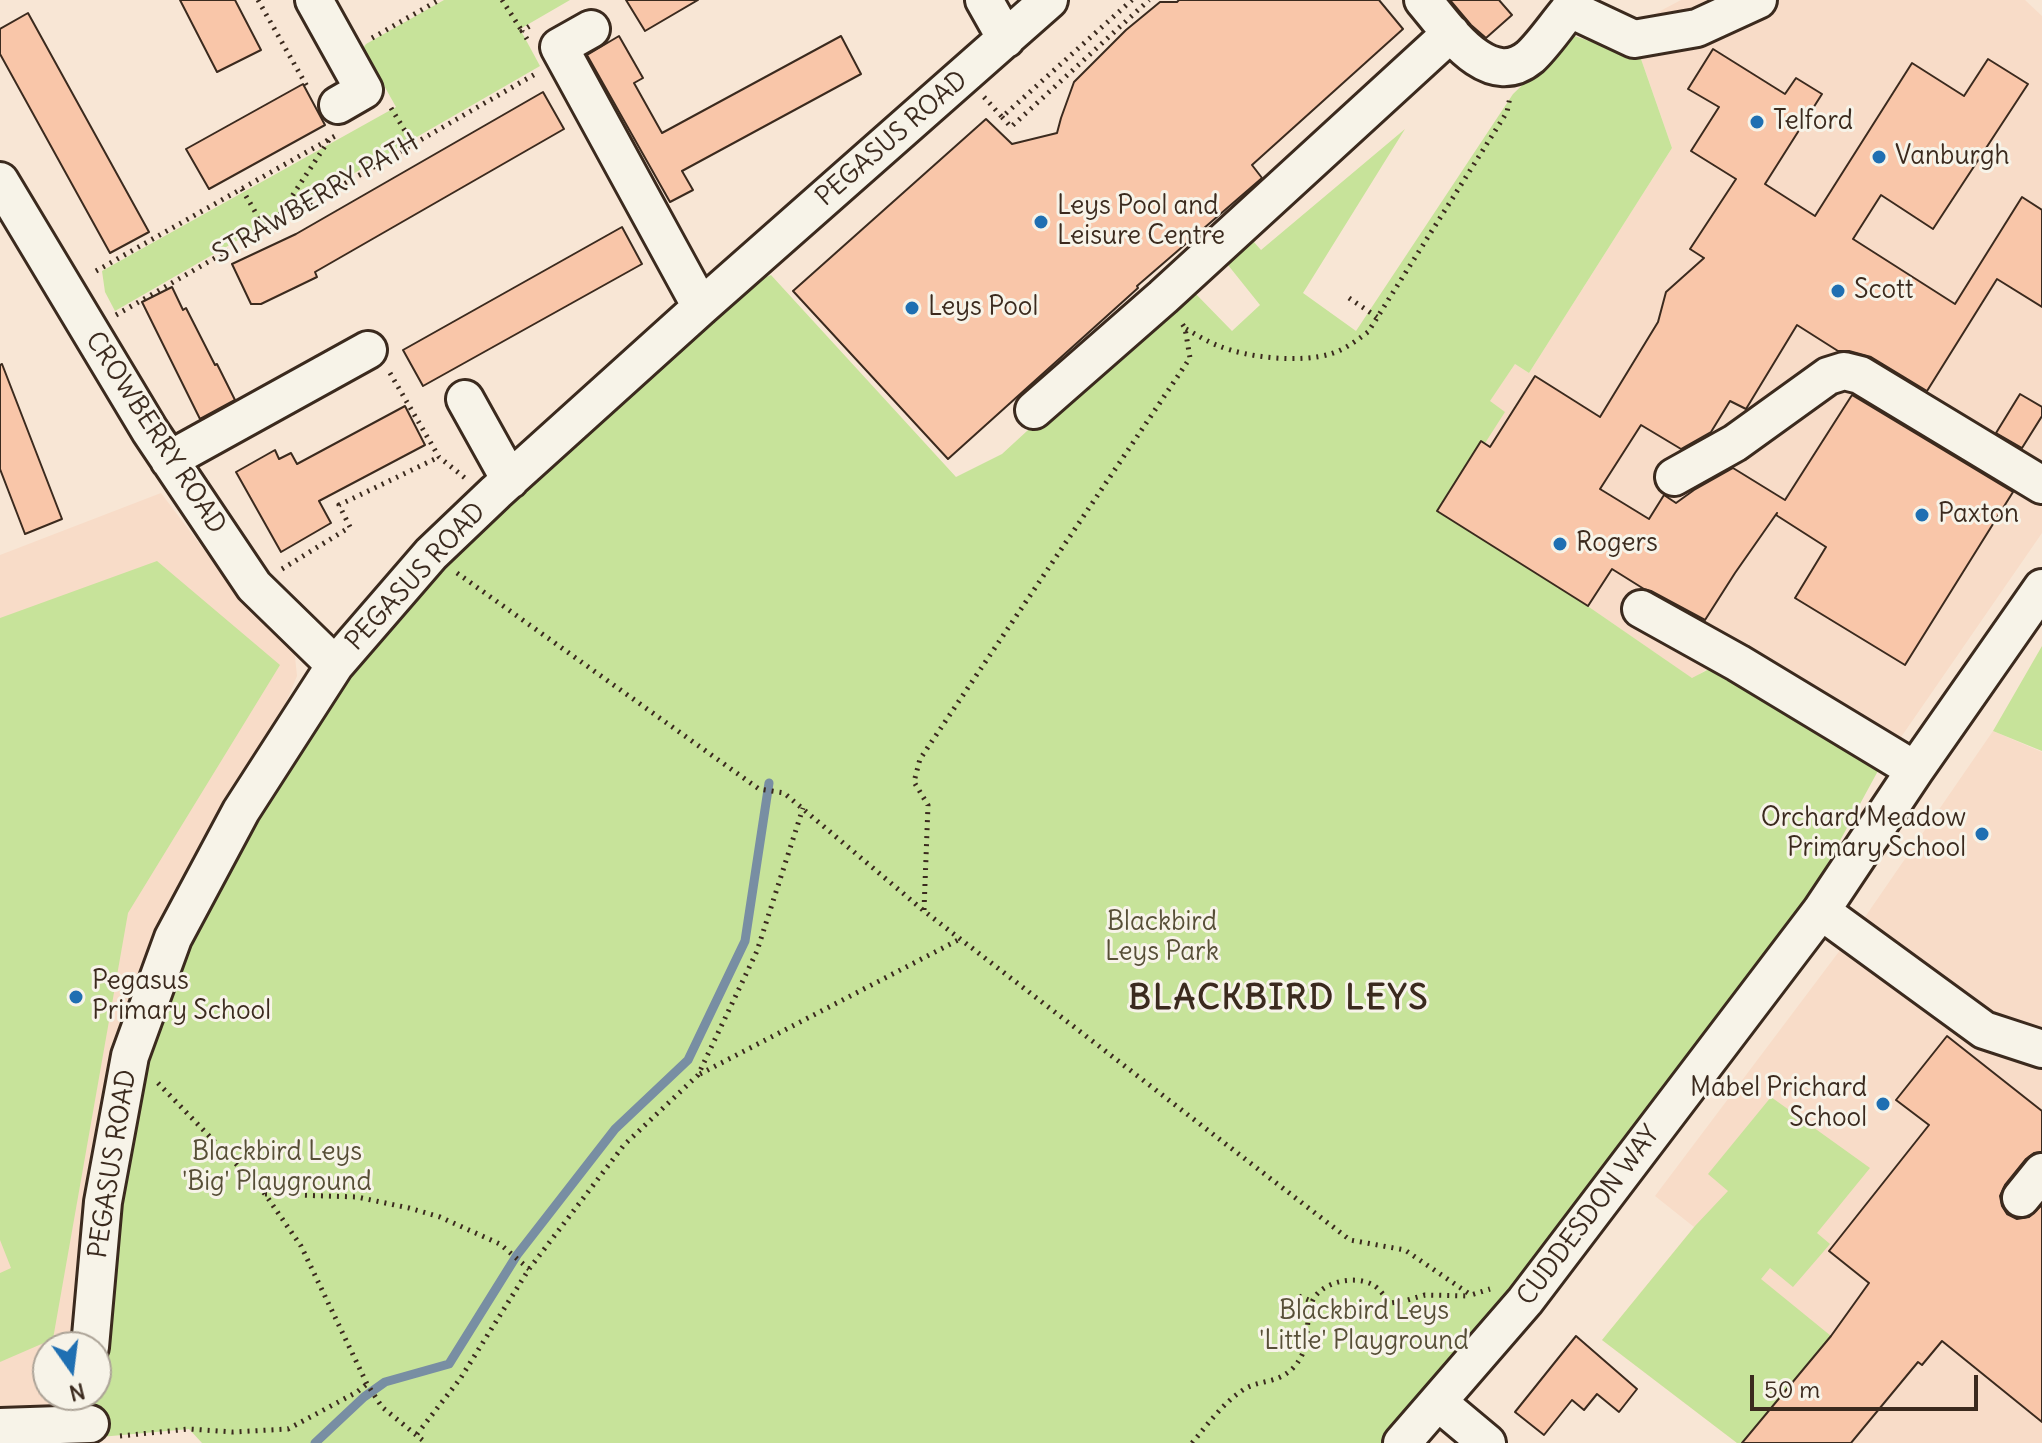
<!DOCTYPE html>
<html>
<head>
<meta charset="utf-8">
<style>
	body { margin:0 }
	#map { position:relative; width:2042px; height:1443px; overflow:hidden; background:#f8e6d5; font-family:Delius,sans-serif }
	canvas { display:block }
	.north { position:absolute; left:32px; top:1331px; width:80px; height:80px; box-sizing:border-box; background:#f7f3e8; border:2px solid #aca397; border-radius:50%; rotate:166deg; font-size:22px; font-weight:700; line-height:32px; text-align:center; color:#3b2a1e }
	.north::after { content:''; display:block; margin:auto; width:28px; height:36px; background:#1f6fb2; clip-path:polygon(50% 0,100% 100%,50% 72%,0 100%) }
	.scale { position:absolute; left:1750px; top:1375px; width:228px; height:36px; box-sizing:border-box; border:4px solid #3b2a1e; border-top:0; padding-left:10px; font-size:24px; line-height:28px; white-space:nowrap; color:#3b2a1e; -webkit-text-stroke:6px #f7f3e8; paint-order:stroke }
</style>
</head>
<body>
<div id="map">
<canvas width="2042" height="1443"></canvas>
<div class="north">N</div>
<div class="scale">50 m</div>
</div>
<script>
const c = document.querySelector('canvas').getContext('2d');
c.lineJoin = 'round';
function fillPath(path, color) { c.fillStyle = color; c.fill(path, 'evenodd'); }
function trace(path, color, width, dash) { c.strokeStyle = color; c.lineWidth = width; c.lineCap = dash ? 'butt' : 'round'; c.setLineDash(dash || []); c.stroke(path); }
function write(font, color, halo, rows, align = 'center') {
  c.font = font + ' Delius,sans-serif'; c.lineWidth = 6; c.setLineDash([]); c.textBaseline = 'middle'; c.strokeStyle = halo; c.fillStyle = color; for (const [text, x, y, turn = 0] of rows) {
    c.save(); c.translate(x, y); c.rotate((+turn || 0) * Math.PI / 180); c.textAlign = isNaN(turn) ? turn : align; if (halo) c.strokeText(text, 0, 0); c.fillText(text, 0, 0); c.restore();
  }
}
fillPath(new Path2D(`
	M 1681,0 L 2025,0 L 2042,16 L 2042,533 L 1879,769 L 1728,670 L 1705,670 L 1693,679 L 1444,507 L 1504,412 L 1489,402 L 1515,364 L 1529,373 L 1672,148 L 1630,27 Z
	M 161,493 L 245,604 L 294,647 L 297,676 L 241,811 L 90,1347 L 48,1347 L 48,1395 L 90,1395 L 90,1424 L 0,1427 L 0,555 Z
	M 1993,731 L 2042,752 L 2042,1443 L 1737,1443 L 1602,1340 L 1694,1227 L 1655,1196 L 1865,917 Z`), '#f8dcc8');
fillPath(new Path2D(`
	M 444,0 L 570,0 L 520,29 L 540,66 L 115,311 L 105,292 L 102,271 L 396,107 L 363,48 L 366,44 Z
	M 1569,34 L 1641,59 L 1672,148 L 1529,373 L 1515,364 L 1490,401 L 1505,412 L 1444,507 L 1692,678 L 1713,667 L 1728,670 L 1879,769 L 1805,905 L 1402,1443 L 202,1443 L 189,1429 L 89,1438 L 90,1395 L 96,1395 L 96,1347 L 130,1056 L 335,665 L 701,307 L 771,275 L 956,477 L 1002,454 L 1178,292 L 1192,290 L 1232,331 L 1260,305 L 1228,265 L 1226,253 L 1246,233 L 1261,250 L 1405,129 L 1303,293 L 1356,331 L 1513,94 L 1540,68 Z
	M 157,561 L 280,665 L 128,913 L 53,1339 L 0,1362 L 0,1273 L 11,1268 L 0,1240 L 0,618 Z
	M 2042,646 L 2042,751 L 1993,731 Z
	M 1771,1097 L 1870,1168 L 1817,1233 L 1830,1244 L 1793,1287 L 1770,1268 L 1761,1279 L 1831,1336 L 1746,1439 L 1741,1443 L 1737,1443 L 1602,1340 L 1695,1226 L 1728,1191 L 1708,1174 Z`), '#c7e39a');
trace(new Path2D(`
	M 315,1443 L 364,1397 L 385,1382 L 449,1364 L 517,1255 L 615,1129 L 688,1060 L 745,941 L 769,783`), '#788ea3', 9);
const building = new Path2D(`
	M 180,0 L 235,0 L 261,50 L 217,72 Z
	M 626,0 L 698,0 L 645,31 Z
	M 1179,0 L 1379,0 L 1403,29 L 1252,165 L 1262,178 L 1137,286 L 1138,288 L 948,459 L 793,291 L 986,119 L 1012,144 L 1057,133 L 1061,118 L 1074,82 L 1126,30 L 1160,2 L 1177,2 Z
	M 1450,0 L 1499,0 L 1512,15 L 1486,38 L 1471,25 Z
	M 28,13 L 149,232 L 110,253 L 0,54 L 0,29 Z
	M 619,36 L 643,78 L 634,83 L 662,133 L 841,36 L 861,74 L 682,171 L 693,190 L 670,202 L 587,55 Z
	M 1713,49 L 1785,94 L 1796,78 L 1822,94 L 1765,184 L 1815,216 L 1912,63 L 1964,96 L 1988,59 L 2028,84 L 1933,229 L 1881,195 L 1853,239 L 1955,304 L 2022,197 L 2042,210 L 2042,307 L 1997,279 L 1927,391 L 1871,357 L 1849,351 L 1838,351 L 1797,325 L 1746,409 L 1730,401 L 1711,432 L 1681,449 L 1641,425 L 1600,489 L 1649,519 L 1664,495 L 1676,503 L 1694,490 L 1733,468 L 1785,500 L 1852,395 L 2013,492 L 1905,665 L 1795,598 L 1826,547 L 1776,515 L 1777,513 L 1735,573 L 1705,620 L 1651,591 L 1644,589 L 1612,569 L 1588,606 L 1437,511 L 1481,441 L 1490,447 L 1535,376 L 1600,417 L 1658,322 L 1666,292 L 1704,258 L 1690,249 L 1736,179 L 1691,151 L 1719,107 L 1688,89 Z
	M 303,84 L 325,125 L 209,189 L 186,149 Z
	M 543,92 L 564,129 L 315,272 L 317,277 L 261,304 L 251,304 L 232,264 L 296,234 Z
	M 622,227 L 642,264 L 423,386 L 403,350 Z
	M 172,287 L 183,310 L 186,308 L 215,365 L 217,364 L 235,400 L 200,419 L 142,302 Z
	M 2,364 L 62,519 L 25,534 L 0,469 L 0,365 Z
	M 2020,394 L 2042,407 L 2042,416 L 2022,448 L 1996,433 Z
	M 405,406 L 425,445 L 319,501 L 331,523 L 281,552 L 236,472 L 275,450 L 279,459 L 291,453 L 297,464 Z
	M 1947,1036 L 2042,1111 L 2042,1152 L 2034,1153 L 2026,1159 L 2005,1185 L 2000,1196 L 2002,1206 L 2007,1214 L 2017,1219 L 2029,1217 L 2042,1205 L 2042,1422 L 1942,1341 L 1922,1365 L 1918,1362 L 1851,1443 L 1742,1443 L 1831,1336 L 1869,1283 L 1829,1251 L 1929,1125 L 1896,1100 Z
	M 1576,1336 L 1637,1389 L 1619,1412 L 1597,1394 L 1584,1410 L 1572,1400 L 1544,1435 L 1515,1412 Z`);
fillPath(building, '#f9c6a9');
trace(building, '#3b2a1e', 2);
const minor = new Path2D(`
	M 314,0 L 364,90 L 338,105
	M 984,0 L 1006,39
	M 1423,0 C 1447,28 1488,92 1530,57 C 1544,44 1557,24 1570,9 L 1572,0
	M 1570,9 L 1634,39 L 1697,28 L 1758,0
	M 591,29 L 559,47 L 701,307
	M 0,181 L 150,431 L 254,586 L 335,665
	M 465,399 L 510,480
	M 1034,410 L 1163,297 L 1451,33
	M 169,460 L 368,350
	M 1674,477 L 1735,443 L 1828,376 L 1844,371 L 1860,375 L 2042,485
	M 1641,609 L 1738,663 L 1915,770
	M 1821,911 L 1984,1030 L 2042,1049
	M 2021,1198 L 2042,1172
	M 90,1347 L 103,1202 L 130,1056 L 173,938 L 241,811 L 335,665 L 431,554 L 496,492 L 701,307 L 1049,0
	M 1438,1402 L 1487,1443
	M 0,1427 L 90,1424
	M 1402,1443 L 1525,1301 L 1821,911 L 1915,770 L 2042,588`);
trace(minor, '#3b2a1e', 42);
trace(new Path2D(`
	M 258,0 L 309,90
	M 502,0 L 522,31
	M 372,38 L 439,0
	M 527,39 L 522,31 L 533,24
	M 984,97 L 1002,117 L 1132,0
	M 391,108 L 413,144
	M 1002,117 L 1011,127 L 1149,0
	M 242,189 L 265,229
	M 275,222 L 329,140
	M 96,271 L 335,136
	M 1349,298 L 1377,317
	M 116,315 L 537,73
	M 1186,329 C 1197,335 1208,342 1219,346 C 1248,358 1301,363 1330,354 C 1344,350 1356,341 1368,332 L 1507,112 L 1510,97
	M 390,373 L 439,457 L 465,478
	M 282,569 L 350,527 L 339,505 L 439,457
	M 457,573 L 759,789 L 784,793 L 924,911 L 1350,1240 L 1405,1250 L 1471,1295 L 1490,1289
	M 924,910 L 928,805 L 914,782 L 920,759 L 1190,358 L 1185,328 L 1181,322
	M 700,1074 L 962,938
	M 158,1083 L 265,1194 L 301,1246 L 367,1384 L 382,1407 L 426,1443
	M 265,1194 L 357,1197 L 409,1208 L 440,1217 L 500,1244 L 529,1269
	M 1299,1296 L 1311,1301
	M 417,1434 L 460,1379 L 529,1269 L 624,1145 L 698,1075 L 757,951 L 803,808
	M 120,1436 L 189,1429 L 233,1432 L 288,1429 L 357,1392 L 367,1384
	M 1192,1443 C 1208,1424 1223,1403 1243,1390 C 1259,1379 1276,1385 1293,1368 C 1312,1348 1304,1328 1311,1305 C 1317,1282 1355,1274 1373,1285 C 1379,1288 1385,1297 1390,1303 L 1404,1301 L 1425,1295 L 1470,1296`), '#3b2a1e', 5, [2, 6]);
trace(minor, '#f7f3e8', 36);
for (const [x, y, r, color] of [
	[1757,122,8,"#1f6fb2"],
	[1879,157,8,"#1f6fb2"],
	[1041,222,8,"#1f6fb2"],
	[1838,291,8,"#1f6fb2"],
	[912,308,8,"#1f6fb2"],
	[1922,515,8,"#1f6fb2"],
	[1560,544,8,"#1f6fb2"],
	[1982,834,8,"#1f6fb2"],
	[76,997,8,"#1f6fb2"],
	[1883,1104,8,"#1f6fb2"]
]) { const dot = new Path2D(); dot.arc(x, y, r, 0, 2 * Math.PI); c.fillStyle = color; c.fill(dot); trace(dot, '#f7f3e8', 3); }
write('26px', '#3b2a1e', '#f7f3e8', [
	["Telford",1773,122],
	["Vanburgh",1895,157],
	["Leys Pool and",1057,207],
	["Leisure Centre",1057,237],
	["Scott",1854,291],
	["Leys Pool",928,308],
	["Paxton",1938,515],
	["Rogers",1576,544],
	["Orchard Meadow",1966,819,"right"],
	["Primary School",1966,849,"right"],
	["Pegasus",92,982],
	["Primary School",92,1012],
	["Mabel Prichard",1867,1089,"right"],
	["School",1867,1119,"right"]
], 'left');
write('26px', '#3b2a1e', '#f7f3e8', [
	["PEGASUS ROAD",892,139,-41],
	["STRAWBERRY PATH",316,199,-30],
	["CROWBERRY ROAD",155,433,57],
	["PEGASUS ROAD",416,577,-47],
	["PEGASUS ROAD",113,1164,-81],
	["CUDDESDON WAY",1589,1216,-53]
]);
write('26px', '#574f37', '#f7f3e8', [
	["Blackbird",1162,923],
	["Leys Park",1162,953],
	["Blackbird Leys",277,1153],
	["'Big' Playground",277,1183],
	["Blackbird Leys",1364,1312],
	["'Little' Playground",1364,1342]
]);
c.letterSpacing = '2px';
write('bold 34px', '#3b2a1e', '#f7f3e8', [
	["BLACKBIRD LEYS",1279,999]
]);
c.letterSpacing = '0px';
</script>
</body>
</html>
